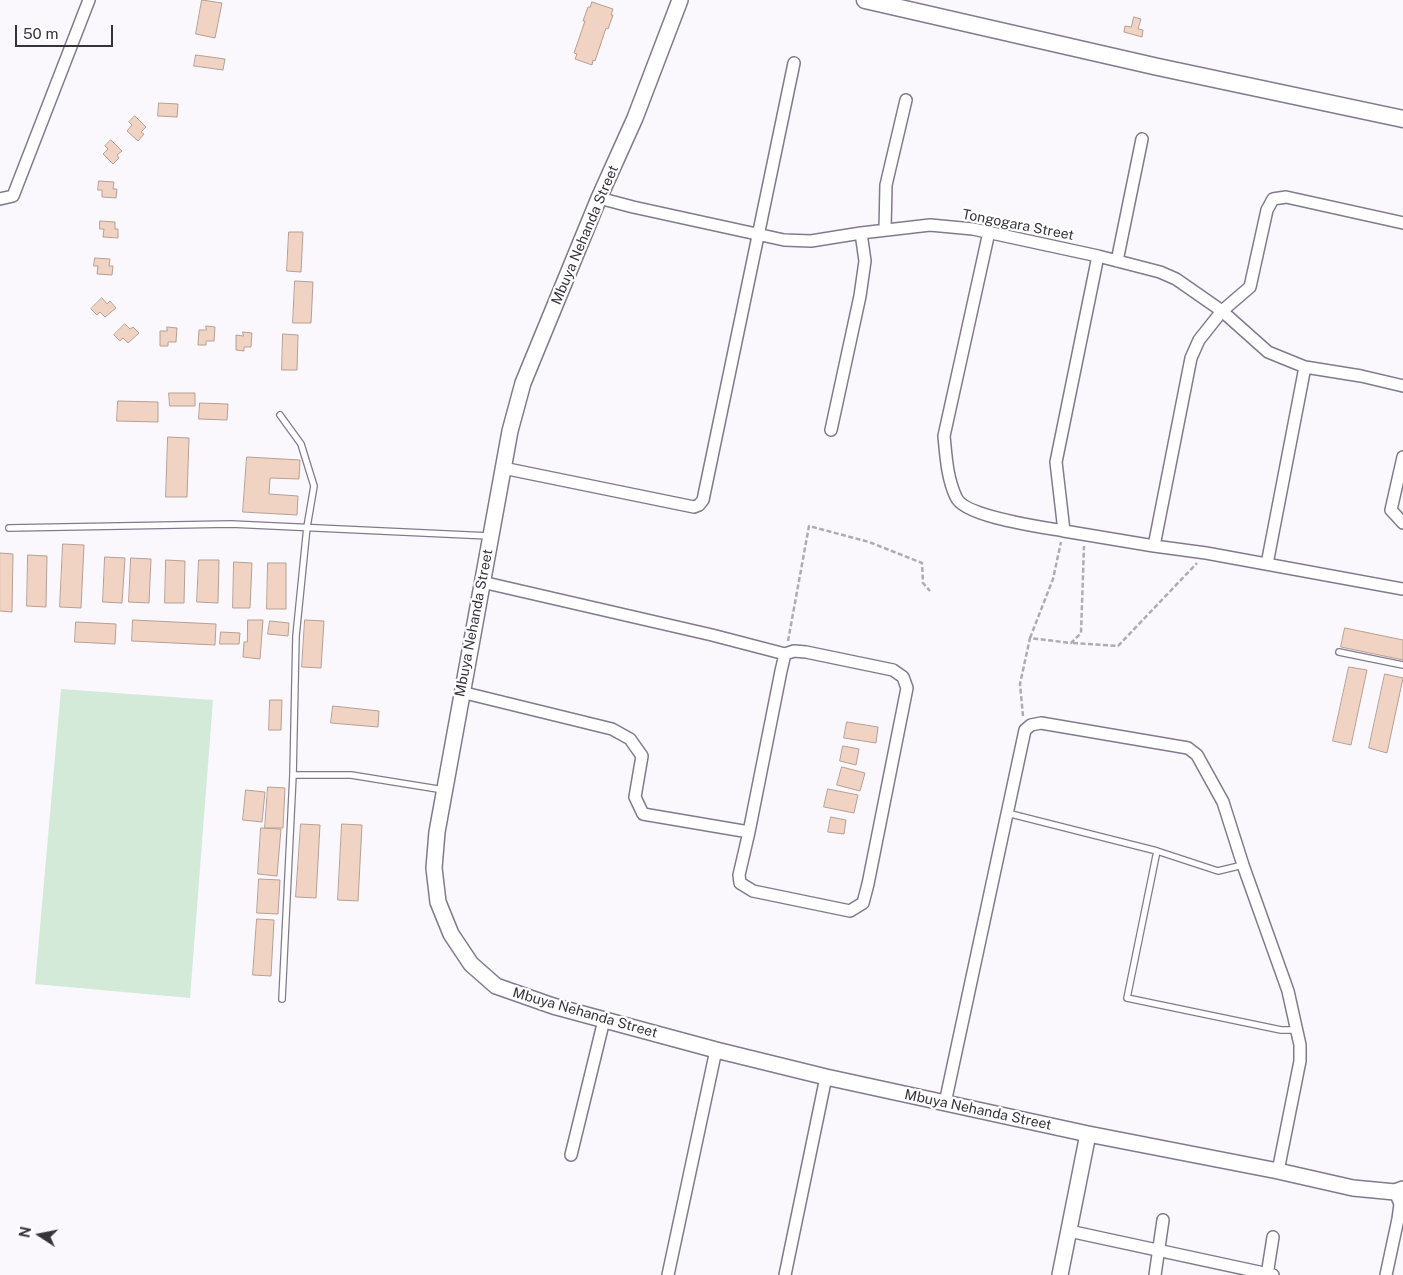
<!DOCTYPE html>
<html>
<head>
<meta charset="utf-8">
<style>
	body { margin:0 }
	#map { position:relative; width:1403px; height:1275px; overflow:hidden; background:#faf8fd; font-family:"Public Sans",sans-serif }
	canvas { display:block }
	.north { position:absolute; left:15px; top:1210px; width:50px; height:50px; -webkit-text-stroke:4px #fff; paint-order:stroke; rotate:281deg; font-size:14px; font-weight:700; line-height:20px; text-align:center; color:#36333c }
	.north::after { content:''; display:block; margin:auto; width:18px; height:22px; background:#36333c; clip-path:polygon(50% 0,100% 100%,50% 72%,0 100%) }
	.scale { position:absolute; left:15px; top:25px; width:98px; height:22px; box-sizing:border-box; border:2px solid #36333c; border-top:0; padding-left:6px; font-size:15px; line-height:18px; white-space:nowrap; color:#36333c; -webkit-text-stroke:4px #fff; paint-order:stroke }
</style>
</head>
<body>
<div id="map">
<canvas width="1403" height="1275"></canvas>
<div class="north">N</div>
<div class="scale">50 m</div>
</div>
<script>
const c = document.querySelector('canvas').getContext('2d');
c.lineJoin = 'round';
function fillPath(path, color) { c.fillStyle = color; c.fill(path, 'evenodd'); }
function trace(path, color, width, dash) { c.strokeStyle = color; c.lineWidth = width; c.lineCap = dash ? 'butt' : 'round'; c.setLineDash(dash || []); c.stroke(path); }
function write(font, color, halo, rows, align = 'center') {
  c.font = font + ' "Public Sans",sans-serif'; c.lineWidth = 4.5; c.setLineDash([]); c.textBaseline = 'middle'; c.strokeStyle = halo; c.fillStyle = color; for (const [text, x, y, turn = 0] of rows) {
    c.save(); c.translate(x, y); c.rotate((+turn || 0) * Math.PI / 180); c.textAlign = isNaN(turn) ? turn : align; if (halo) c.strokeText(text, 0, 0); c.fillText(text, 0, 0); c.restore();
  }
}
fillPath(new Path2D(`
	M 61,689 L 213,700 L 190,998 L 35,984 Z`), '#d2ead7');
const building = new Path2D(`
	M 202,0 L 222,3 L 215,38 L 196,34 Z
	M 592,2 L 613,9 L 611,15 L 613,15 L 608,29 L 606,28 L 595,61 L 593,60 L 592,65 L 575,59 L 577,54 L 574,53 L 585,21 L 583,21 L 588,7 L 590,7 Z
	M 1134,17 L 1141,19 L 1138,29 L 1143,30 L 1142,37 L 1124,32 L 1125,26 L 1131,27 Z
	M 196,55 L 225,59 L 223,70 L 194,66 Z
	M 159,103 L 178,104 L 177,117 L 158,116 Z
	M 135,116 L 146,127 L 141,132 L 144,134 L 138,141 L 127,131 L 132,125 L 129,122 Z
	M 111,140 L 122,151 L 117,155 L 119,158 L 113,164 L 103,154 L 108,149 L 105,146 Z
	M 99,181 L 114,182 L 113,189 L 117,189 L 116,198 L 102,197 L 102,190 L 98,190 Z
	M 100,221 L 115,222 L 115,229 L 118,229 L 118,238 L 103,237 L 104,229 L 100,229 Z
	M 289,232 L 303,232 L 301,272 L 287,271 Z
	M 95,258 L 110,259 L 109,266 L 113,266 L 112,275 L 97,274 L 98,266 L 94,266 Z
	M 295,281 L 313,282 L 311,323 L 293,323 Z
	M 102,298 L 107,304 L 110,301 L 116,308 L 105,317 L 100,312 L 97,315 L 91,309 Z
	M 125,324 L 130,329 L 133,327 L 139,333 L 128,343 L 123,338 L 120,341 L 114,335 Z
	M 206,326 L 215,327 L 214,341 L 206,341 L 206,345 L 198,345 L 199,330 L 206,330 Z
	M 167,327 L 177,328 L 176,342 L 168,342 L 168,346 L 160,346 L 160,331 L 167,331 Z
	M 243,332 L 252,333 L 251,347 L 244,347 L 244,351 L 236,350 L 236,335 L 243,336 Z
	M 283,334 L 298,335 L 297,370 L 282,370 Z
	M 169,393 L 195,393 L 195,406 L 170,406 Z
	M 118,401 L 158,402 L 158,422 L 117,421 Z
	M 200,403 L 228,404 L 227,420 L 199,419 Z
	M 168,437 L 189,438 L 187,497 L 166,497 Z
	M 247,457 L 300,460 L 299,479 L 270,478 L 269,494 L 298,496 L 297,515 L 243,512 Z
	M 63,544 L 84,545 L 81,608 L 60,607 Z
	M 0,553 L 13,554 L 12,612 L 0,611 Z
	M 28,555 L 47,556 L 46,607 L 27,606 Z
	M 105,557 L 125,558 L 122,603 L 103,602 Z
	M 131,558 L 151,559 L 149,603 L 129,602 Z
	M 166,560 L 185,561 L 184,603 L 165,603 Z
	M 199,560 L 219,560 L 218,603 L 197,602 Z
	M 234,562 L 252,563 L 250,608 L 233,608 Z
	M 268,563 L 286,563 L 286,609 L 267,609 Z
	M 133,620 L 216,624 L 215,645 L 132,641 Z
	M 248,620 L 263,620 L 260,659 L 243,657 L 244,642 L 247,642 Z
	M 305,620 L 324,621 L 321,668 L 302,667 Z
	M 270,621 L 289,623 L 288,636 L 268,634 Z
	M 76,622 L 116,624 L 115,644 L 75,642 Z
	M 1345,628 L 1403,640 L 1403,660 L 1341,647 Z
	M 221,632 L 240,633 L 239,644 L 220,644 Z
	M 1349,667 L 1367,670 L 1351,745 L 1333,741 Z
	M 1385,674 L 1403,678 L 1387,753 L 1369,748 Z
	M 270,700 L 282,700 L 281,730 L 269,730 Z
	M 333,706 L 379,711 L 378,727 L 331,723 Z
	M 847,722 L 878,727 L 876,743 L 844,738 Z
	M 843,746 L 859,749 L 856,765 L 840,761 Z
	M 842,767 L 865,773 L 860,791 L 837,785 Z
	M 268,787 L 285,788 L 283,828 L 265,828 Z
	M 828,789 L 858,795 L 854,813 L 824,807 Z
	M 246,790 L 265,792 L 262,822 L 243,820 Z
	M 831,817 L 846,820 L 844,834 L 828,832 Z
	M 301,824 L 320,825 L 316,898 L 296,897 Z
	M 342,824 L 362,825 L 358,901 L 338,900 Z
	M 261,828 L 281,829 L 277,876 L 258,874 Z
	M 259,879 L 280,880 L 278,914 L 257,913 Z
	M 257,919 L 274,920 L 271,976 L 253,975 Z`);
fillPath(building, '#f0d3c2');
trace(building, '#b69f93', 1);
const service = new Path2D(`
	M 280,415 L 301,444 L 314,486 L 307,527 L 296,636 L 293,775 L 282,999
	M 9,528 L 231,524 L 489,536
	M 1339,652 L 1403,665
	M 293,775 L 351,775 L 444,790
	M 1007,813 L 1157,851 L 1218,871 L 1243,865
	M 1157,851 L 1127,998 L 1281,1030 L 1297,1030`);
const minor = new Path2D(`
	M 599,198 L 633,207 L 784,240 L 811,241 L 861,233 L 930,225 L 973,229 L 1098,256 L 1160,272 L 1176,279 L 1222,311 L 1268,352 L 1305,367 L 1361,376 L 1403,386
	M 0,199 L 13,196 L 89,0
	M 1403,223 L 1286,197 L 1273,199 L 1267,210 L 1250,287 L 1222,311 L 1199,340 L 1191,358 L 1154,546 L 1206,553 L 1403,589
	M 885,230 L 886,185 L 906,100
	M 989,232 L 944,436 C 946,456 947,478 956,497 C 964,517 1042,527 1064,531
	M 1098,256 L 1056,462 L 1064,531 L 1154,546
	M 1117,261 L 1142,139
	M 831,430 L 860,296 L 865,261 L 861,233
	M 1403,457 L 1391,510 L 1403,523
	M 503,468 L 694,507 L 699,505 L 703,500 L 794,63
	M 1267,564 L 1305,367
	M 482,582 L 712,635 L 785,654
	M 794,651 L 806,652 L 893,670 L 903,677 L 907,688 L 868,884 L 863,903 L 850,911 L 753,891 L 740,883 L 739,875 L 749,832 L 781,671 L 785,654 Z
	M 461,692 L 612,729 L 630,739 L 642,756 L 635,797 L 643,814 L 749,832
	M 945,1103 L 1025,730 L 1031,725 L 1041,723 L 1188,748 L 1197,755 L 1223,802 L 1243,865 L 1288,991 L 1300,1045 L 1300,1061 L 1278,1171
	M 571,1155 L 604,1020
	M 1069,1231 L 1273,1275
	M 668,1275 L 716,1050
	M 785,1275 L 826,1077
	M 1155,1275 L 1163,1220
	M 1267,1275 L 1273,1237
	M 1386,1275 L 1398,1219 L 1400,1204 L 1395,1192`);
const tertiary = new Path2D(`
	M 680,0 L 635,118 L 599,198 L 523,383 L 510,431 L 437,832 L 434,868 L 438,902 L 451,934 L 471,964 L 496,986 L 553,1006 L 716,1050 L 826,1077 L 1088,1134 L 1278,1171 L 1353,1188 L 1395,1192 L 1403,1189
	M 1060,1275 L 1088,1134`);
const secondary = new Path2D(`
	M 865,0 L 1158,67 L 1403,119`);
trace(service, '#817a8f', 8);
trace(minor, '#817a8f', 14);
trace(tertiary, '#817a8f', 18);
trace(secondary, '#817a8f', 19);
trace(new Path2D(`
	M 1030,638 L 1053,579 L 1061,542
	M 788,641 L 809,526 L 869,542 L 922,563 L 923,583 L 930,591
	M 1073,643 L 1118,646 L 1197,563
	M 1023,716 L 1020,684 L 1030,638 L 1071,643 L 1081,633 L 1084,546`), '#aeacb2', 2.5, [5, 2.5]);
trace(service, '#fff', 5.5);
trace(minor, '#fff', 11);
trace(tertiary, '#fff', 15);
trace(secondary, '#fff', 16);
write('14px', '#36333c', '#fff', [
	["Tongogara Street",1018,225,11],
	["Mbuya Nehanda Street",585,235,-67],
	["Mbuya Nehanda Street",474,623,-79],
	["Mbuya Nehanda Street",585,1013,16],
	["Mbuya Nehanda Street",978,1110,12]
]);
</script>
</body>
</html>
